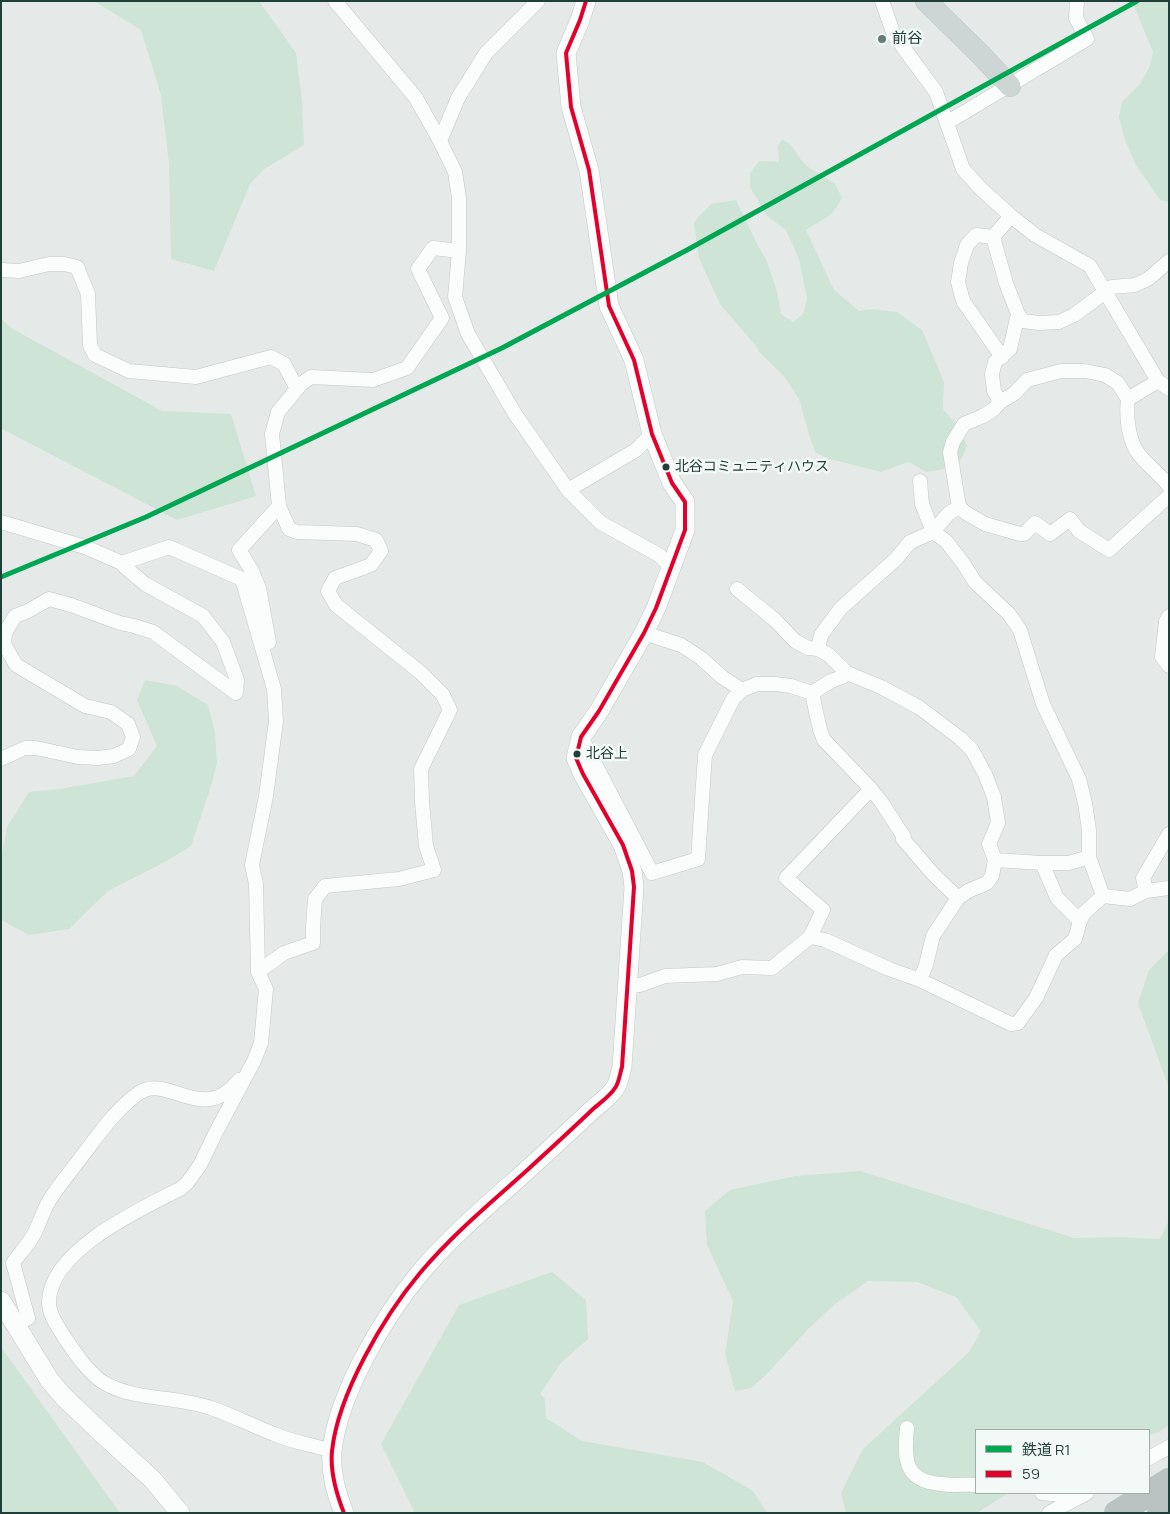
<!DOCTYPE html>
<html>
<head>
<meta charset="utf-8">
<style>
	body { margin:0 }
	#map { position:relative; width:1170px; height:1514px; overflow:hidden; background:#e5eae8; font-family:Manrope,"Noto Sans JP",sans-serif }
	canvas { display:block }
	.frame { position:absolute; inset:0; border:2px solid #213f39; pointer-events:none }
	.legend { position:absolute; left:975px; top:1429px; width:175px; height:65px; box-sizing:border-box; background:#f3f9f7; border:1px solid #9fafab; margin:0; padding:6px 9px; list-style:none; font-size:15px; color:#213f39 }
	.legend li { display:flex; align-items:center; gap:10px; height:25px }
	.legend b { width:25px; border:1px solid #9fafab }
</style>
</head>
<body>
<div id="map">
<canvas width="1170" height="1514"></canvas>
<div class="frame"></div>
<ul class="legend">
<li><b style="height:6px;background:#00a651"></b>鉄道 R1</li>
<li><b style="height:6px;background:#e4002b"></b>59</li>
</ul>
</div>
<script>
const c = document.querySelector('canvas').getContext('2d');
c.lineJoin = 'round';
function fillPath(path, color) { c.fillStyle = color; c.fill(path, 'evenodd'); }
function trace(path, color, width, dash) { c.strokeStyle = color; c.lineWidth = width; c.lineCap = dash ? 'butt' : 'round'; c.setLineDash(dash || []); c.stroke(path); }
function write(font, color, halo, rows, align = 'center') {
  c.font = font + ' Manrope,"Noto Sans JP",sans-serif'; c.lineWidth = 5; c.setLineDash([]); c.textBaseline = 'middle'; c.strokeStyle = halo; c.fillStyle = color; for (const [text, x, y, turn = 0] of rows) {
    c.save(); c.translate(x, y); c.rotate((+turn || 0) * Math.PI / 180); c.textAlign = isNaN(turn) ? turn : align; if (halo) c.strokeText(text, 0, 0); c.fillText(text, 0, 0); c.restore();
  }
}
fillPath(new Path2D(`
	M 94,1 L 259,1 L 296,53 L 302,101 L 304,145 L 263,170 L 250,184 L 214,271 L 171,259 L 169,164 L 161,95 L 141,30 Z
	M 1132,1 L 1169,1 L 1169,202 L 1160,200 L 1136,165 L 1125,140 L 1119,117 L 1122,102 L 1140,84 L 1149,68 L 1153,52 Z
	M 782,139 L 791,145 L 801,160 L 808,167 L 835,184 L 842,198 L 832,214 L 806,230 L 834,290 L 859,311 L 872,309 L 897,312 L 922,330 L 944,382 L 943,409 L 958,426 L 967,446 L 959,463 L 940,470 L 927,472 L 908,462 L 881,472 L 830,459 L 816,453 L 811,441 L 799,399 L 784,376 L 759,352 L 756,346 L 720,304 L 699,258 L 694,223 L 698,217 L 711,204 L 736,200 L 759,248 L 766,259 L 777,291 L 781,314 L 793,322 L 803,314 L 807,299 L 799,259 L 786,230 L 767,216 L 750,187 L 750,173 L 759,161 L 779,162 L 778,146 Z
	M 1,319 L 11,328 L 162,411 L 231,414 L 256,496 L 177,520 L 4,430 L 1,428 Z
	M 145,680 L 177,686 L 208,705 L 215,732 L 217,763 L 211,786 L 191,846 L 165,862 L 108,891 L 69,929 L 29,935 L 3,921 L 1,914 L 1,861 L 7,827 L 29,792 L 60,789 L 134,776 L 157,746 L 137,700 Z
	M 1169,950 L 1169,1088 L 1138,1003 L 1149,970 Z
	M 860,1171 L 1074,1238 L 1121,1237 L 1160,1239 L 1169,1220 L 1169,1425 L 1159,1432 L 1149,1435 L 1149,1430 L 976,1430 L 976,1493 L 1008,1493 L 977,1513 L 846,1513 L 841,1493 L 863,1449 L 969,1352 L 981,1331 L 956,1297 L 917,1282 L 868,1281 L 835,1304 L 809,1328 L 766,1375 L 751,1388 L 735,1391 L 725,1354 L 733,1301 L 707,1245 L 705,1211 L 730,1190 L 796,1176 Z
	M 552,1272 L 586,1300 L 588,1339 L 561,1363 L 540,1394 L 545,1399 L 546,1418 L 582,1441 L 703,1462 L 753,1491 L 767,1513 L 415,1513 L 381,1444 L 459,1305 Z
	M 1,1347 L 120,1513 L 1,1513 Z`), '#cde4d6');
const street = new Path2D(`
	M 335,1 L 416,98 L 440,141 L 455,172 L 459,198 L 459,251 L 455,297 L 468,334 L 515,414 L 568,490 L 601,523 L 659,555 L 672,568
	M 882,1 L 894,35 L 936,92 L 963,169 L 981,189 L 1011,216 L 1035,235 L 1090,266 L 1158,381 L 1169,389
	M 948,122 L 1087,39 L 1076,18 L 1077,1
	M 440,141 L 458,98 L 486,53 L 538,1
	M 993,237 L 976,235 L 967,245 L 961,263 L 958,282 L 963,301 L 1002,357
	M 1,270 L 19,271 L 49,264 L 64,264 L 77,267 L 88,294 L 90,345 L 95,355 L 129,371 L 196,377 L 271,357 L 284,364 L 297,389
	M 1018,314 L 1023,321 L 1039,323 L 1059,322 L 1074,315 L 1112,287 L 1135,285 L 1148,279 L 1169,261
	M 1128,399 L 1158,381
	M 1000,402 L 994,391 L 992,374 L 995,362 L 1010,349 L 1018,314 L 1006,283 L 993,237 L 1011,216
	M 920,481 L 922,504 L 933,532 L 946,541 L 963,563 L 975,582 L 1009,614 L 1020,630 L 1043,704 L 1079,779 L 1085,803 L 1089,830 L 1089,857 L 1103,896
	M 1169,486 C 1160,474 1143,462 1136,450 C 1128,436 1126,415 1128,399 L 1118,383 L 1105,375 L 1085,371 L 1061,371 L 1027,380 L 1015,393 L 1000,402 L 994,409 L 983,416 L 964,424 L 953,442 L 950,452 L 959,507 L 966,513 L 985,524 L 1020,534 L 1024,534 L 1035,523 L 1050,534 L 1070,519 L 1079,531 L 1109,550 L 1169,496
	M 568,490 L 636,450 L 652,434
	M 1,522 L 85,547 L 122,563 L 125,567 L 145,584 L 203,616 L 223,642 L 237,680 L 236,693 L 153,632 L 134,626 L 120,623 L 71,605 L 49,599 L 28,611 L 15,616 L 5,633 L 4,644 L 16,665 L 85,706 L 111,712 L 128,724 L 133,737 L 129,749 L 114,756 L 98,758 L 78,757 L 36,748 L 25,748 L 1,759
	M 122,563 L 169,547 L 242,579 L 274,689 L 276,721 L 266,796 L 252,865 L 256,884 L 258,972 L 266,989 L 261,1043 L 254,1061 L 215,1134 L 200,1165 L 187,1183 L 180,1189 C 141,1209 52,1249 49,1300 C 48,1314 58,1327 65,1338 C 75,1353 91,1377 108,1385 C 140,1401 178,1396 211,1408 C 232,1415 253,1426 274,1434 C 292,1442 313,1445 332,1451
	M 737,589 L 775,620 L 795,641 L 808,648 L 818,649
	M 1169,616 L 1166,621 L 1162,657 L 1169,666
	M 644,633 L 681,645 L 701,658 L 722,677 L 742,690
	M 269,642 L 259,588 L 252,571 L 239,550 L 279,506
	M 847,673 L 881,687 L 920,708 L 961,739 L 972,750 L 985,774 L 994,797 L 998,823 L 989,844 L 995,860
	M 812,693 L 820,730 L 824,740 L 871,789 L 882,803 L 904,837 L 903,839 L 934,875 L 958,898
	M 581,737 L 652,873 L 698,859 L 705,755 L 733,699 L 742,690 L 757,684 L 775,684 L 791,686 L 812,693 L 831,681 L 842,677 L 847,673 L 829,655 L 818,649 L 821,635 L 841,608 L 896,559 L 910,542 L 933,532 L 948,514 L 959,507
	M 1042,863 L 1057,898 L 1080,921
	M 1146,891 L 1143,878 L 1169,834
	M 810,937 L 823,910 L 786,878 L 871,789
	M 258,972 L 284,953 L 313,943 L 313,927 L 315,899 L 325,886 L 399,879 L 434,870 L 426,846 L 422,802 L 421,769 L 450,710 L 443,695 L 421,673 L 336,605 L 328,591 L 335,578 L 371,565 L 381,551 L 376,540 L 357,534 L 297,532 L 289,529 L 279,506 L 272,434 L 278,412 L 301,384 L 311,377 L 373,380 L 407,368 L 442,318 L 418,269 L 433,248 L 459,251
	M 920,980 L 926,965 L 933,936 L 958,898 L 968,891 L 987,883 L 992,876 L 995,860 L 1042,863 L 1069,863 L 1089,857
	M 628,986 L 640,985 L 665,976 L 717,974 L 742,967 L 772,968 L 810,937 L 825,940 L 889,969 L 920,980 L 1011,1024 L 1018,1023 L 1036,998 L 1056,955 L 1075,939 L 1080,921 L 1084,913 L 1103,896 L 1130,899 L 1146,891 L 1169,888
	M 16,1326 L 28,1318 L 13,1263 C 20,1253 30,1243 35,1232 C 40,1222 43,1211 49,1201 C 57,1188 67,1176 76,1164 C 95,1140 113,1111 139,1093 C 168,1073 203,1126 239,1080
	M 907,1428 C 904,1459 904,1481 941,1484 C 953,1486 965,1484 976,1485
	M 1149,1458 L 1169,1447
	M 1042,1493 L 1079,1497
	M 1049,1513 L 1087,1493`);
const secondary = new Path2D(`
	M 1,1301 L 50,1381 L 65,1398 L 106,1437 L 153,1480 L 180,1513
	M 344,1513 C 336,1493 330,1472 332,1451 C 338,1394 384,1316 420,1273 C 451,1236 488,1205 524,1173 C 547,1152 570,1131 593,1109 C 600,1103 610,1096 615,1088 C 619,1083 620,1073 622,1067 L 634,887 L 632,871 L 623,845 L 583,774 L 576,758 L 581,737 L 599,711 L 644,633 L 656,608 L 685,530 L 685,502 L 672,483 L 652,434 L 634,360 L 609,306 L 589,170 L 571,107 L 566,53 L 580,20 L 586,1`);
const primary = new Path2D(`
	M 926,1 L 981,55 L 1010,86`);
const highway = new Path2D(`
	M 1117,1513 L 1169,1481
	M 1160,1513 L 1169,1508`);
trace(street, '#c2c7c5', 15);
trace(secondary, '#c0c8c5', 20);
trace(primary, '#bcc6c4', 22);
trace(highway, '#bcc6c4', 26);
trace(street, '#fbfcfc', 14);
trace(secondary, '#fbfcfc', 19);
trace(primary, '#cdd6d4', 21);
trace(highway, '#bac3c2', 25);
trace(new Path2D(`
	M 344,1513 C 336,1493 330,1472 332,1451 C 338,1394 384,1316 420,1273 C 451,1236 488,1205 524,1173 C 547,1152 570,1131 593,1109 C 600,1103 610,1096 615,1088 C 619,1083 620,1073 622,1067 L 634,887 L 632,871 L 623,845 L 583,774 L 576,758 L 581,737 L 599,711 L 644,633 L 656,608 L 685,530 L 685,502 L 672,483 L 652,434 L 634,360 L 609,306 L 589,170 L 571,107 L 566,53 L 580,20 L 586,1`), '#e4002b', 4);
trace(new Path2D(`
	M 1,577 L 146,517 L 502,348 L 687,250 L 1137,1`), '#00a651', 5);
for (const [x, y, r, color] of [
	[882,39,5,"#667b76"],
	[666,467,4.5,"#213f39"],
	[577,754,4.5,"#213f39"]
]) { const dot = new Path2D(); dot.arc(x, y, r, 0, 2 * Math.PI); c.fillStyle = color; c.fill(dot); trace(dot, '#f3f9f7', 2); }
write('14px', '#213f39', '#f3f9f7', [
	["北谷コミュニティハウス",675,467],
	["北谷上",586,754]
], 'left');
write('15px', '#213f39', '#f3f9f7', [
	["前谷",892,39]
], 'left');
</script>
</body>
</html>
